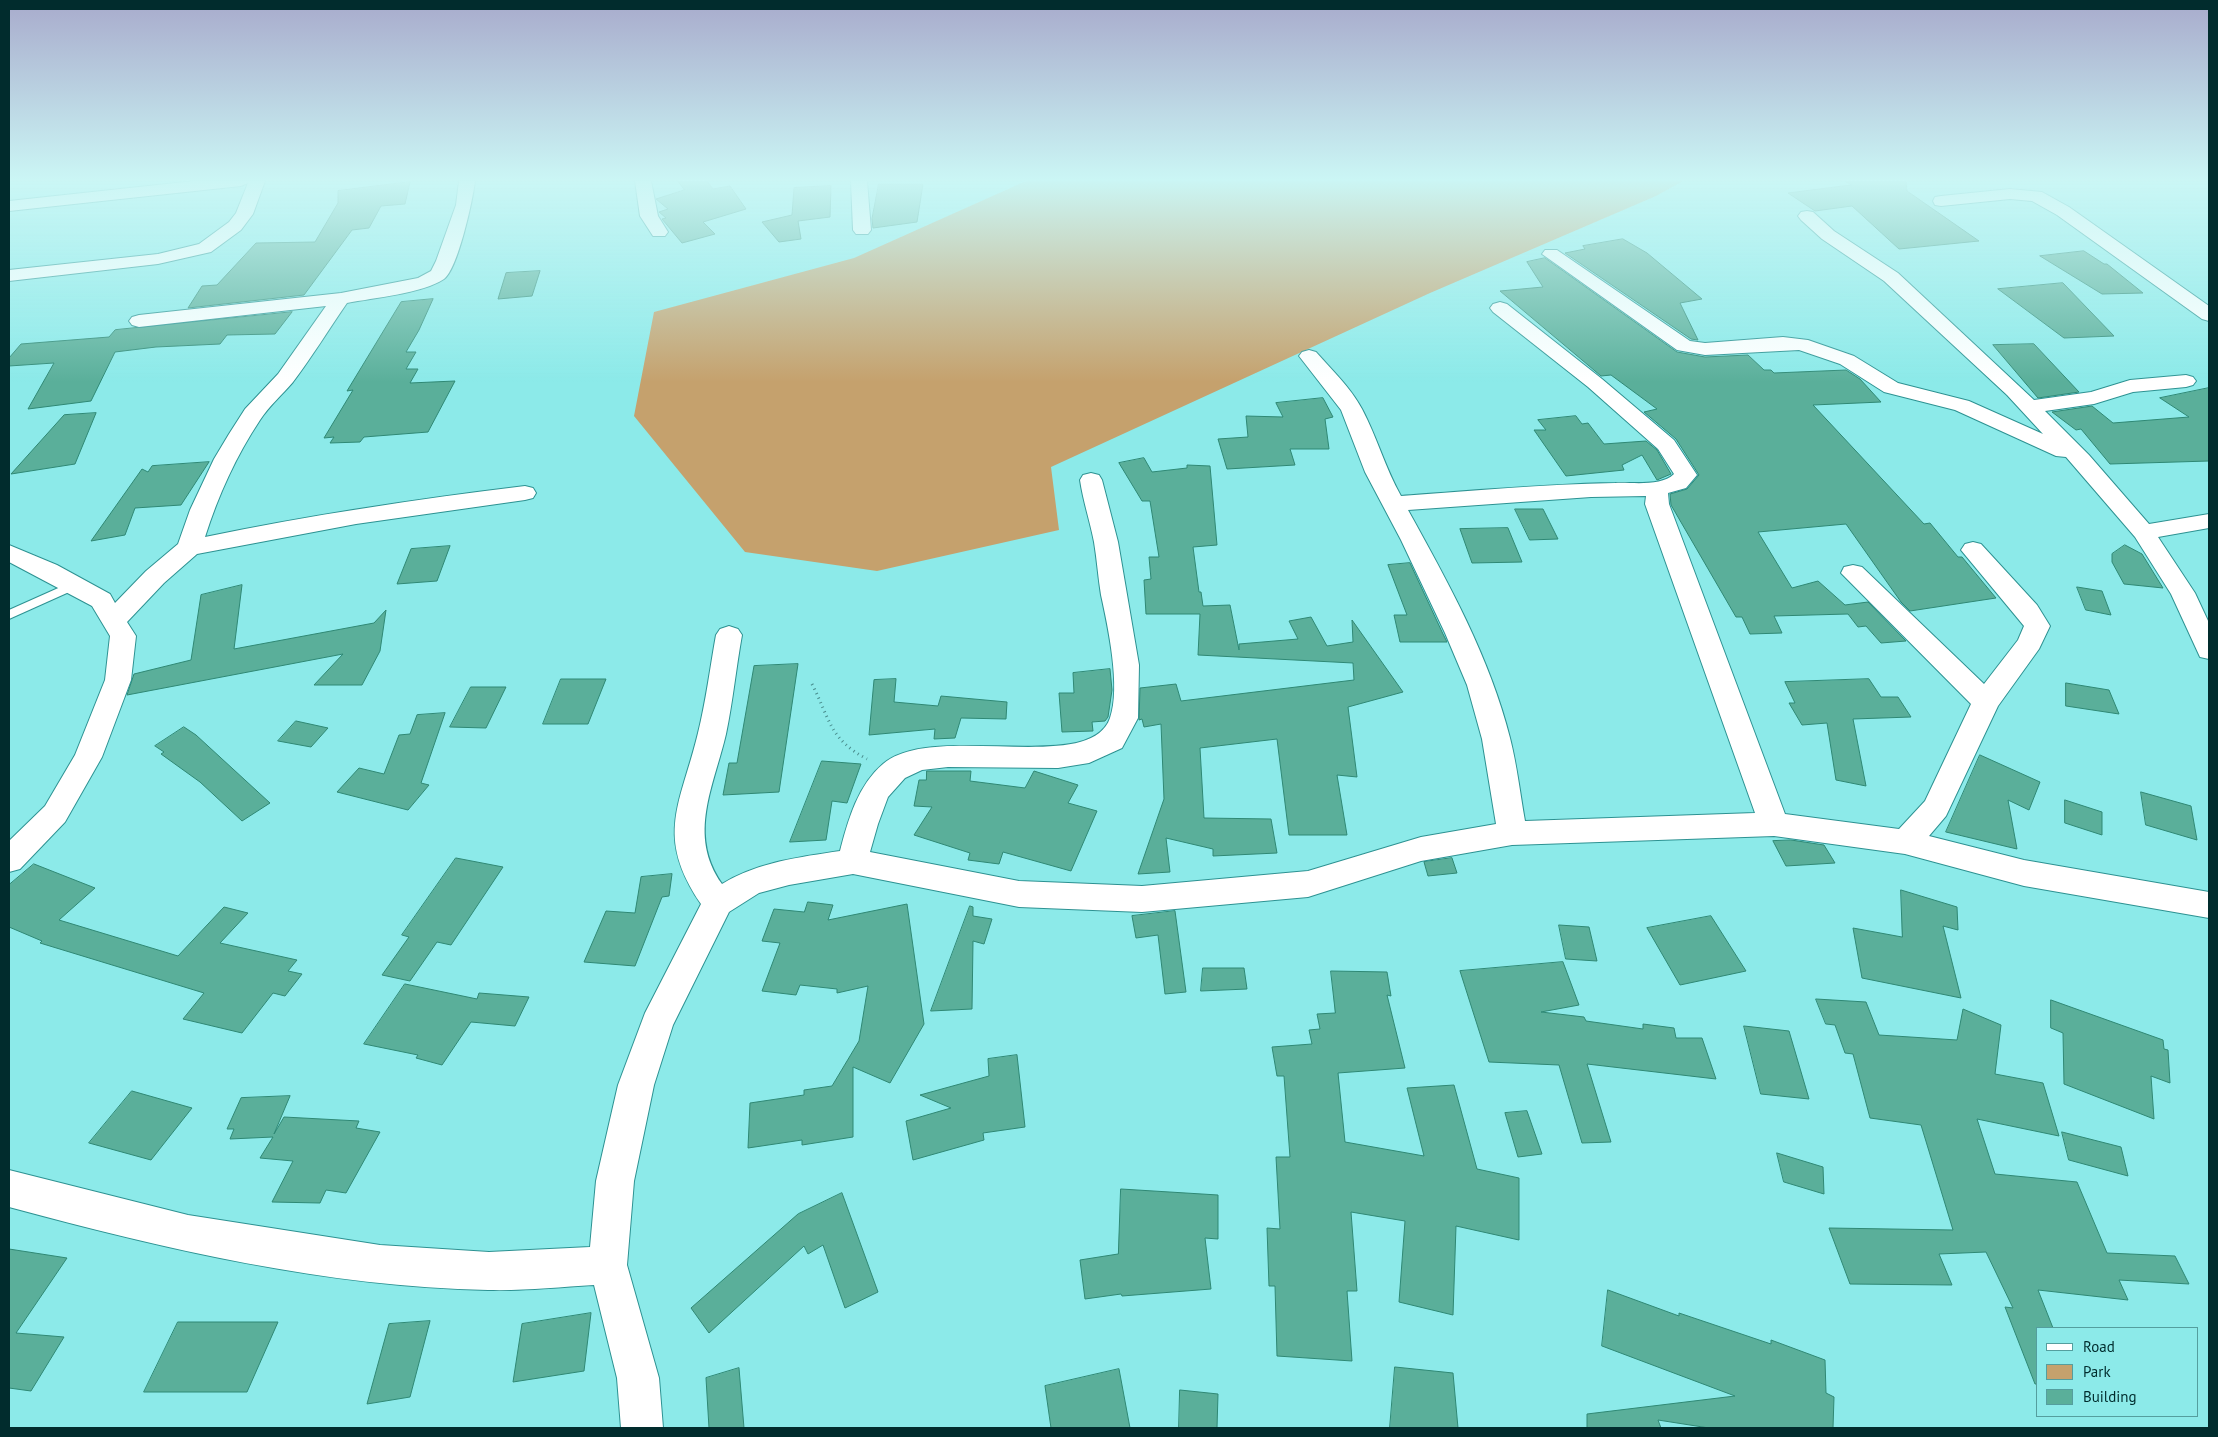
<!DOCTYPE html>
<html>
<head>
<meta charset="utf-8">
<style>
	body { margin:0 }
	#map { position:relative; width:2218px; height:1437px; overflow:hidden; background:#8ceae9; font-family:"PT Sans",sans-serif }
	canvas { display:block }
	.frame { position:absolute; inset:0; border:10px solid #012c2d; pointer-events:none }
	.legend { position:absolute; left:2036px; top:1327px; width:162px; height:90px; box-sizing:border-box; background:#8ceae9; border:1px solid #549e9e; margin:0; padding:6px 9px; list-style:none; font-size:15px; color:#012c2d }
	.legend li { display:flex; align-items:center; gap:10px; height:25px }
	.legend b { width:25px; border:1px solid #549e9e }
</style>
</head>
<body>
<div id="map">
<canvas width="2218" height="1437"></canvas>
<div class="frame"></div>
<ul class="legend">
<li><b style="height:6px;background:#fff"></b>Road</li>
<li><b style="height:14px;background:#c5a16d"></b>Park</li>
<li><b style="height:14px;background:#5aaf9a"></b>Building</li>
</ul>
</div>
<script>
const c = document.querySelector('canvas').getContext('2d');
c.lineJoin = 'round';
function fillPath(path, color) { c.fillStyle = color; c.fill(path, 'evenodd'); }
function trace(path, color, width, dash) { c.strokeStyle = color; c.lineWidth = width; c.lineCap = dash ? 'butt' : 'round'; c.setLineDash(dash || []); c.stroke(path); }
fillPath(new Path2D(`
	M 1026,181 L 1683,181 L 1656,196 L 1430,293 L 1051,467 L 1059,530 L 877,571 L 745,552 L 634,416 L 654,312 L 854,258 Z`), '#c5a16d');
const building = new Path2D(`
	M 678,181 L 707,181 L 713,189 L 730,186 L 746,209 L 703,222 L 715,234 L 682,243 L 662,219 L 666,218 L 659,212 L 668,209 L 656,199 L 684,190 Z
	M 1845,181 L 1906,181 L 1907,191 L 1979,241 L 1899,249 L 1852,206 L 1815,211 L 1788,193 L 1851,185 Z
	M 410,182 L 405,204 L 381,206 L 369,228 L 352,230 L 304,295 L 188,308 L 202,286 L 217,285 L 256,243 L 315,242 L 338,203 L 338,191 Z
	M 879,184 L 923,184 L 917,222 L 873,228 L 872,219 Z
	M 831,186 L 830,217 L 798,221 L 801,239 L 779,242 L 762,222 L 792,215 L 794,188 Z
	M 1623,239 L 1647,253 L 1702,299 L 1680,303 L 1698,340 L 1691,339 L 1565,253 L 1585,249 L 1583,246 Z
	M 2084,251 L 2104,264 L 2107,264 L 2143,293 L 2102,294 L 2040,256 Z
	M 1545,258 L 1677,352 L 1705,357 L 1748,355 L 1764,370 L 1771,370 L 1774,373 L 1846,370 L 1860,379 L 1881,402 L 1813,405 L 1924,524 L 1930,523 L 1958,557 L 1962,557 L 1996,598 L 1910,611 L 1901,602 L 1846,524 L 1758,532 L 1792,588 L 1818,581 L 1845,605 L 1868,602 L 1906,641 L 1881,643 L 1866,626 L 1858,627 L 1848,614 L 1774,616 L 1782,633 L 1750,634 L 1742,617 L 1736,617 L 1671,505 L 1670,494 L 1687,489 L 1699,475 L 1676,439 L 1644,412 L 1657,409 L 1611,375 L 1601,376 L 1500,291 L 1543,287 L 1527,262 Z
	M 540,271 L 532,296 L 498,299 L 506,273 Z
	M 2063,283 L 2114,336 L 2064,338 L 1998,289 Z
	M 433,299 L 419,330 L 406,352 L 416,352 L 406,369 L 418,369 L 410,383 L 455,381 L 428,432 L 364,437 L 360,442 L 330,443 L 334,437 L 324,438 L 353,390 L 347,391 L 401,302 Z
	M 292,312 L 275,334 L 227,335 L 220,344 L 156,347 L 115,352 L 91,401 L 28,409 L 54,363 L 9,366 L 9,358 L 21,344 L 109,337 L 115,330 Z
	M 2034,344 L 2079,392 L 2038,398 L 1993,345 Z
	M 2209,388 L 2209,461 L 2110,464 L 2081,429 L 2076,430 L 2052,412 L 2092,406 L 2113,423 L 2189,417 L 2160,398 Z
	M 1323,398 L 1333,417 L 1325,419 L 1329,449 L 1290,449 L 1295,465 L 1227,469 L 1218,439 L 1248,437 L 1246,416 L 1283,417 L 1276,403 Z
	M 96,413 L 75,464 L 11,474 L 64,415 Z
	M 1576,416 L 1582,424 L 1588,423 L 1604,444 L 1646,441 L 1657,450 L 1671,474 L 1657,480 L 1642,455 L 1622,465 L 1624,470 L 1566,476 L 1534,430 L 1546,430 L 1538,420 Z
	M 1144,458 L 1152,472 L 1187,468 L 1187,465 L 1210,466 L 1217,545 L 1193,547 L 1199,592 L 1201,592 L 1203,606 L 1230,605 L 1239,650 L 1239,644 L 1298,639 L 1289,621 L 1311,617 L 1327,646 L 1353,642 L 1352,620 L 1403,692 L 1348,707 L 1357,777 L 1337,775 L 1347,835 L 1289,835 L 1277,739 L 1200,748 L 1204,818 L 1271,819 L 1277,853 L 1213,856 L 1213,849 L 1166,838 L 1170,872 L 1138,874 L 1164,799 L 1161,724 L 1144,727 L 1142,719 L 1139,720 L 1140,688 L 1176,684 L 1181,701 L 1354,680 L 1353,663 L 1198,655 L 1200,614 L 1146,614 L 1144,580 L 1151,579 L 1149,557 L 1159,557 L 1150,501 L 1142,501 L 1119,463 Z
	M 209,462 L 181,505 L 135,508 L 125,535 L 91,541 L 142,469 L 148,472 L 152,466 Z
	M 1515,509 L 1543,509 L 1558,539 L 1530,540 Z
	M 1508,528 L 1522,562 L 1472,563 L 1460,529 Z
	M 2125,545 L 2142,554 L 2163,588 L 2124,584 L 2112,562 L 2112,554 Z
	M 450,546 L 437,581 L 397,584 L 411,549 Z
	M 1410,563 L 1443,634 L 1447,642 L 1400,642 L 1394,615 L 1407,615 L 1388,565 Z
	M 242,585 L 234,649 L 374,623 L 386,610 L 380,651 L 362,685 L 314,685 L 343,654 L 127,695 L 134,674 L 191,660 L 201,595 Z
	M 2077,587 L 2102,591 L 2111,615 L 2086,610 Z
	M 798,664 L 779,792 L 723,795 L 729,763 L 737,763 L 754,666 Z
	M 1110,669 L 1112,690 L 1108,717 L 1105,721 L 1092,722 L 1093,731 L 1062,732 L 1059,693 L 1074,693 L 1073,673 Z
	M 561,679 L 606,679 L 588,724 L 543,724 Z
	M 896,679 L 894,702 L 938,706 L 941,696 L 1007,702 L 1006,719 L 961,718 L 955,738 L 934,739 L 935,729 L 869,735 L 874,680 Z
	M 1869,679 L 1881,697 L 1898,697 L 1911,717 L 1853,719 L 1866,786 L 1836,780 L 1827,723 L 1802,725 L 1789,703 L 1795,703 L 1785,682 Z
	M 2066,683 L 2109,690 L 2119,714 L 2066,706 Z
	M 471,687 L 506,687 L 486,728 L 450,727 Z
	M 445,713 L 421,783 L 429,785 L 408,810 L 337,792 L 359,768 L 384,774 L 399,735 L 410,734 L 417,715 Z
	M 296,721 L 328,728 L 311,747 L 278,741 Z
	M 184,727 L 196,735 L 270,803 L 242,821 L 200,782 L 161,754 L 164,752 L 155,746 Z
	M 1980,755 L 2040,782 L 2029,810 L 2008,800 L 2017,849 L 1946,832 Z
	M 822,761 L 861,764 L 847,803 L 832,801 L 826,840 L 790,842 Z
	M 927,771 L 971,771 L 970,781 L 1025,788 L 1034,771 L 1078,785 L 1068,803 L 1097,811 L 1071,871 L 1003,852 L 999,864 L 968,860 L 970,853 L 914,835 L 932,807 L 914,806 L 919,780 L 926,780 Z
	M 2141,792 L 2191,806 L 2197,840 L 2146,825 Z
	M 2065,800 L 2102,812 L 2102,835 L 2065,823 Z
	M 1791,840 L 1824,845 L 1835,863 L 1786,866 L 1773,841 Z
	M 456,858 L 503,867 L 451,945 L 437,942 L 410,981 L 382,975 L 409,937 L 402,935 Z
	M 1452,858 L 1457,873 L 1428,876 L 1424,862 Z
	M 34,864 L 95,888 L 59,920 L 178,956 L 224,907 L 248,913 L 220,943 L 297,960 L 288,971 L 302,974 L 285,996 L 273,993 L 242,1033 L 183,1019 L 204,993 L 40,943 L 42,941 L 9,927 L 9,885 Z
	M 672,874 L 669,896 L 662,897 L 635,966 L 584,962 L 606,911 L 635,913 L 641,877 Z
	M 1901,890 L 1957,907 L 1958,930 L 1943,926 L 1961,998 L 1862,978 L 1853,928 L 1902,937 Z
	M 808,902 L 833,905 L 828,920 L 907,904 L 924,1024 L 890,1083 L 853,1067 L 853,1137 L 802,1145 L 802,1140 L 748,1148 L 750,1103 L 804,1095 L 804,1090 L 832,1086 L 859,1041 L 868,986 L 837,993 L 837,989 L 800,985 L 796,995 L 762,991 L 780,943 L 762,941 L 774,909 L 804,912 Z
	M 970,906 L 973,907 L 973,916 L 992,919 L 984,944 L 973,941 L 972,1009 L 931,1011 Z
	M 1175,911 L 1186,992 L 1165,994 L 1158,935 L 1136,938 L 1132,916 Z
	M 1711,916 L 1746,971 L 1680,985 L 1647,928 Z
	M 1559,925 L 1589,927 L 1597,961 L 1566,959 Z
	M 1563,962 L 1579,1005 L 1541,1012 L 1584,1017 L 1586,1021 L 1643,1029 L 1643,1024 L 1674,1028 L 1676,1038 L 1702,1038 L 1716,1079 L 1587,1064 L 1611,1142 L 1582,1143 L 1559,1065 L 1489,1062 L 1460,971 Z
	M 1203,968 L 1244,968 L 1247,989 L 1201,991 Z
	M 1331,971 L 1387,972 L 1391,996 L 1387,995 L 1405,1068 L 1338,1073 L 1345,1142 L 1424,1156 L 1407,1088 L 1454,1085 L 1477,1169 L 1519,1178 L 1519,1240 L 1456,1226 L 1453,1315 L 1399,1302 L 1405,1221 L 1351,1212 L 1357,1291 L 1347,1291 L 1352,1361 L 1277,1356 L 1275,1286 L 1269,1286 L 1267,1228 L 1280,1229 L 1276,1157 L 1290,1157 L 1284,1076 L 1277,1076 L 1272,1047 L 1312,1044 L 1309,1030 L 1320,1029 L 1317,1014 L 1335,1013 Z
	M 405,984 L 477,999 L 479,993 L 529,997 L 515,1026 L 471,1022 L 442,1065 L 416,1058 L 418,1055 L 364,1044 Z
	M 1816,999 L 1866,1002 L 1879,1035 L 1957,1040 L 1963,1009 L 2001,1025 L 1995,1074 L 2043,1083 L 2059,1136 L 1977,1119 L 1995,1174 L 2077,1182 L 2107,1253 L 2175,1256 L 2189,1284 L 2119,1280 L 2128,1300 L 2038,1290 L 2053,1328 L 2037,1328 L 2037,1384 L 2035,1384 L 2005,1307 L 2013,1308 L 1986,1252 L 1939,1254 L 1952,1285 L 1850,1284 L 1829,1228 L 1953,1230 L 1921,1125 L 1870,1118 L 1853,1054 L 1845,1053 L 1835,1025 L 1826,1024 Z
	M 2051,1000 L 2163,1040 L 2164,1049 L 2168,1050 L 2170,1083 L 2151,1076 L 2154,1119 L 2064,1084 L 2063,1033 L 2051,1028 Z
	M 1744,1026 L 1789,1031 L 1809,1099 L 1761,1094 Z
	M 1017,1055 L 1025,1127 L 983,1133 L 984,1140 L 913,1160 L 906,1121 L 951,1108 L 920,1095 L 989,1076 L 988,1059 Z
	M 132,1091 L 192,1108 L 151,1160 L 89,1143 Z
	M 290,1096 L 274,1134 L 284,1117 L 359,1121 L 356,1128 L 380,1132 L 346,1193 L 326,1190 L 320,1203 L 272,1202 L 293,1161 L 260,1158 L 273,1137 L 230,1139 L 234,1129 L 227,1129 L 241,1098 Z
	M 1527,1111 L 1542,1154 L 1518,1157 L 1505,1113 Z
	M 2062,1132 L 2121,1147 L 2128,1176 L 2069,1160 Z
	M 1777,1153 L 1823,1167 L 1824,1194 L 1784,1182 Z
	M 1121,1189 L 1218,1195 L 1218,1239 L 1205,1238 L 1211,1289 L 1122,1296 L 1121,1294 L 1085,1299 L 1080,1260 L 1118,1254 Z
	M 842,1193 L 878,1292 L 845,1308 L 823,1245 L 808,1254 L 804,1246 L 709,1333 L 691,1308 L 798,1214 Z
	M 9,1249 L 67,1258 L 16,1333 L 64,1337 L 31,1391 L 9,1388 Z
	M 1608,1290 L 1679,1316 L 1679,1313 L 1771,1344 L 1771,1340 L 1825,1360 L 1826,1393 L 1834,1397 L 1833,1428 L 1709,1428 L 1658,1420 L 1661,1428 L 1587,1428 L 1587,1414 L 1735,1396 L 1602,1346 Z
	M 591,1313 L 584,1371 L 513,1382 L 522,1324 Z
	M 430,1321 L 410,1397 L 367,1404 L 389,1324 Z
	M 178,1322 L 278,1322 L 247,1392 L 144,1392 Z
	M 1395,1367 L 1453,1373 L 1458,1428 L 1390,1428 Z
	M 739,1368 L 744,1428 L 709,1428 L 706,1378 Z
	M 1119,1369 L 1130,1428 L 1051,1428 L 1045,1386 Z
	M 1180,1390 L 1218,1394 L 1217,1428 L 1179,1428 Z`);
fillPath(building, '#5aaf9a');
trace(building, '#2f8874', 1);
const lane = new Path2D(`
	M 74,581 L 80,585 L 78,588 L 9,619 L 9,610 Z`);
const street = new Path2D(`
	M 194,181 L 265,181 L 253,214 L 241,230 L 211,252 L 158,264 L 9,281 L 9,270 L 158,254 L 199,244 L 229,222 L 236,213 L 248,183 L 241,186 L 9,211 L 9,201 Z
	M 459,181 L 475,181 C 473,199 458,269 444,279 C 424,293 373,298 347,303 C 329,329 312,357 293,382 C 282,395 269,406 260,420 C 236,456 218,496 205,537 C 311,515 418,499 525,486 L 533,488 L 536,493 L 533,498 L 525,500 L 356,524 L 197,554 L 164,583 L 127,622 L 136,636 L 131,680 L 102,757 L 65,822 L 20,869 L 9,872 L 9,841 L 45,806 L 75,755 L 105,680 L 110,636 L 92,606 L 9,562 L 9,545 L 57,565 L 110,594 L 115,603 L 146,571 L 178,544 L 190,510 L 214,459 L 229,434 L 245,409 L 278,374 L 326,306 L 139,327 L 132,325 L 129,321 L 132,317 L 139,315 L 341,293 L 418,278 L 431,271 L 436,261 L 456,205 Z
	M 635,181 L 651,181 L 658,216 L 668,232 L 665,236 L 653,236 L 640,216 Z
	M 851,181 L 867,181 L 871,230 L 868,234 L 856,234 L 853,230 Z
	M 2010,189 L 2042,192 L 2069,207 L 2209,306 L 2209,321 L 2202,319 L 2057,215 L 2032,201 L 2010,199 L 1941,206 L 1935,205 L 1933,201 L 1935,197 L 1941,196 Z
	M 1807,211 L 1813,212 L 1834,231 L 1898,273 L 2034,400 L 2091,392 L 2130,380 L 2186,375 L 2193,377 L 2196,381 L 2193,385 L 2186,387 L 2133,392 L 2094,404 L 2045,411 L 2089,455 L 2149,524 L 2209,514 L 2209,528 L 2158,537 L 2195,593 L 2209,623 L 2209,659 L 2200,657 L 2171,594 L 2135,537 L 2066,457 L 2056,456 L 1955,410 L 1884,392 L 1840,364 L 1799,350 L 1705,355 L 1677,350 L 1542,254 L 1545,250 L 1557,250 L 1690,341 L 1705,343 L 1783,337 L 1808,340 L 1854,356 L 1898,383 L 1969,401 L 2043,434 L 2007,395 L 1884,281 L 1822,239 L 1801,220 L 1798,216 L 1801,212 Z
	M 1500,302 L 1507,304 L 1602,379 L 1674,440 L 1697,475 L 1686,488 L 1668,493 L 1669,504 L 1785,814 L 1899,829 L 1925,801 L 1971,704 L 1841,573 L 1844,567 L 1853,565 L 1862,567 L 1984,684 L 2018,640 L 2024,626 L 1961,550 L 1965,544 L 1973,542 L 1981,544 L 2037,605 L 2050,626 L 2039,649 L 1998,706 L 1946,816 L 1929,836 L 2024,860 L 2209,892 L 2209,918 L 2024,886 L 1905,854 L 1774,836 L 1512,845 L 1421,861 L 1308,897 L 1142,912 L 1019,907 L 853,874 L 789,885 L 759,893 L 729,912 L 673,1025 L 654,1085 L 634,1181 L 627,1265 L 659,1378 L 663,1428 L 621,1428 L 617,1378 L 594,1285 C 559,1287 523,1291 488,1290 C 327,1287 164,1249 9,1207 L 9,1170 L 188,1215 L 380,1245 L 489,1252 L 590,1247 L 596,1181 L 618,1085 L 645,1013 L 701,904 C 654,835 681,804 698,733 C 706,701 710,668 716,635 L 720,629 L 729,626 L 738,629 L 742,635 C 736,668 733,701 726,734 C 714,786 687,835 722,884 C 758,862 800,857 840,851 C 848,820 858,785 883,764 C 933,721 1090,776 1110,718 C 1121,687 1108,627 1101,595 C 1098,577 1097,560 1094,542 C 1090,521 1083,501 1080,480 L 1083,475 L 1091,473 L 1099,475 L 1102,480 L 1118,542 L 1139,665 L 1138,718 L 1122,748 L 1089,763 L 1058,768 L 948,767 L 922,770 L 905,778 L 888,797 L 878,824 L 870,852 L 1019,881 L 1142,886 L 1308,871 L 1421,837 L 1496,824 L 1482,739 L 1467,685 L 1445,633 L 1401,540 L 1365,472 L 1341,410 L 1299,356 L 1302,352 L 1309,350 L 1316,352 C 1332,370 1350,387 1362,409 C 1377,437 1385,468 1401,496 C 1472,491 1544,484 1615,483 C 1632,482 1661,487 1674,474 L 1658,449 L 1588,387 L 1493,312 L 1490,308 L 1493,304 ZM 1646,496 L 1645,504 L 1755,813 L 1525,821 C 1520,793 1517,765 1510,738 C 1490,658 1448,582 1408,510 L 1591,497 Z`);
trace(lane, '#2d9292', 2);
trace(street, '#2d9292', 2);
trace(new Path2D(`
	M 812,684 C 830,719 829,739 867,759`), '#498e8e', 3, [1, 4]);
fillPath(lane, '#fff');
fillPath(street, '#fff');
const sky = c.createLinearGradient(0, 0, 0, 382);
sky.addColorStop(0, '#a8abcc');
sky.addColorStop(0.47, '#cbf6f5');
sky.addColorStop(1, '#cbf6f500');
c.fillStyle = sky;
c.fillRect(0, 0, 2218, 382);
</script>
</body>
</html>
